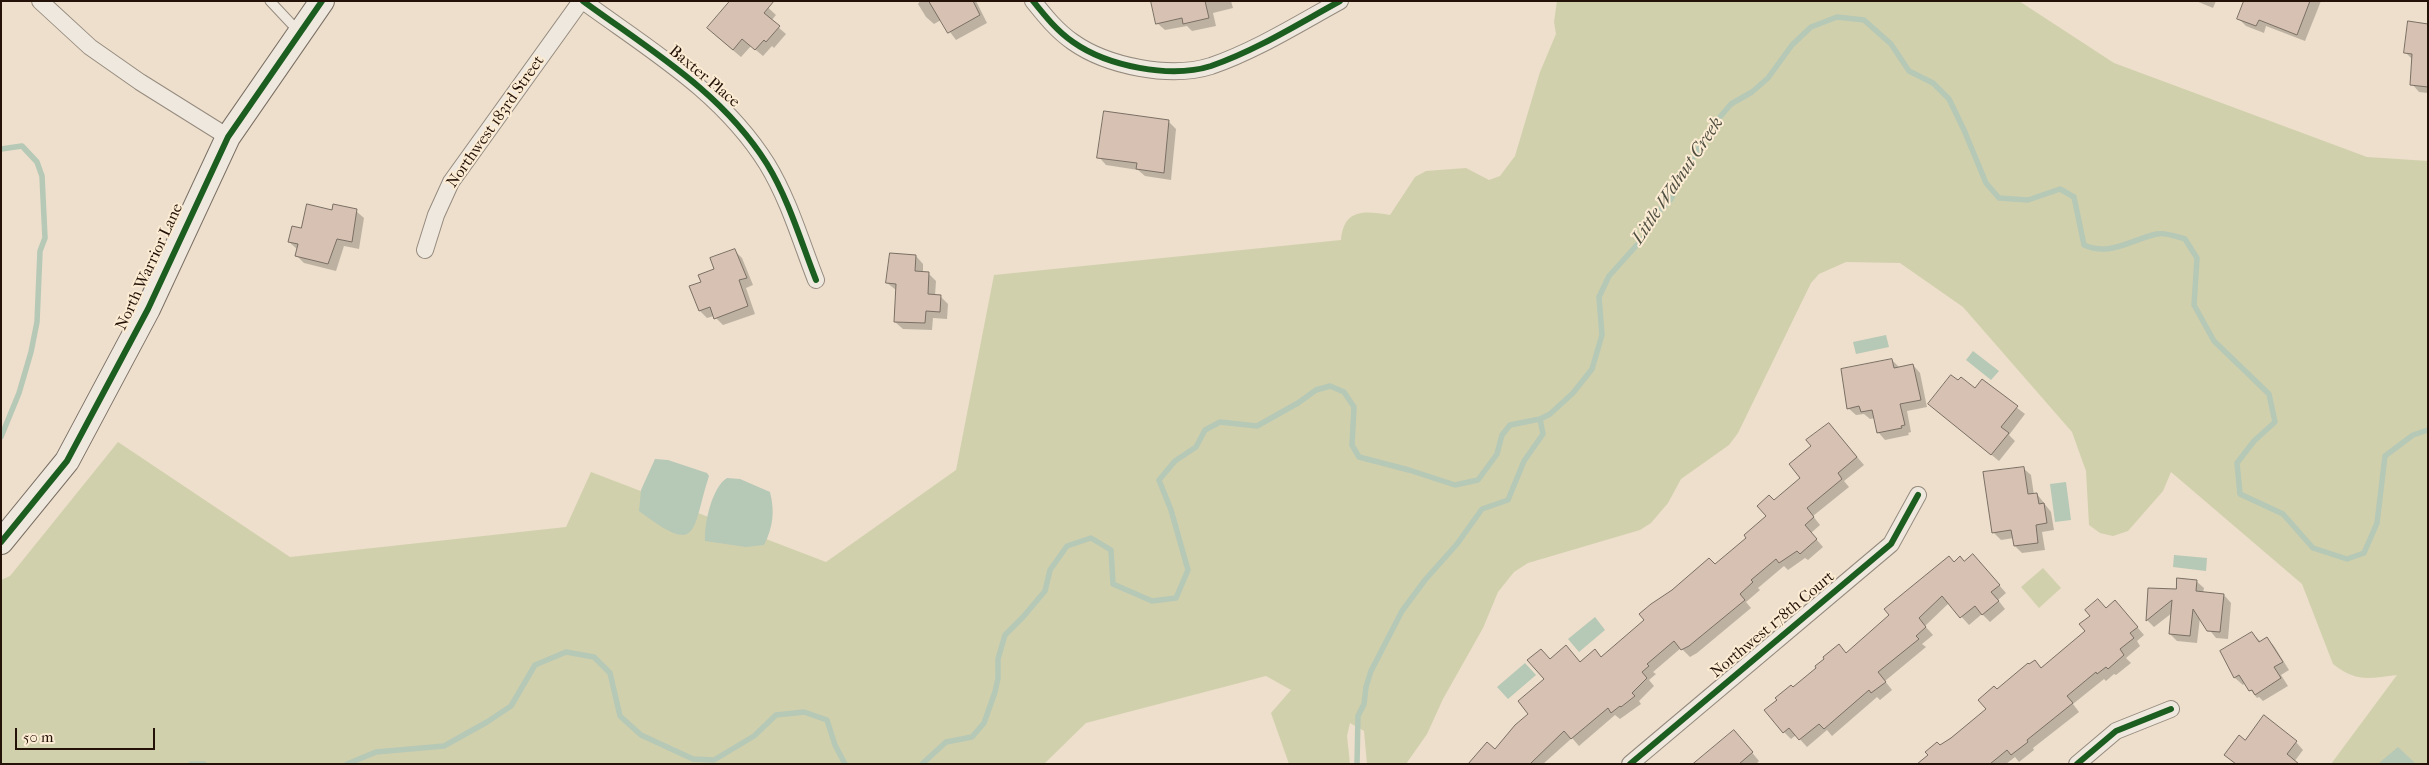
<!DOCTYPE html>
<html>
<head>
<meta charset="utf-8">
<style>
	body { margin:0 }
	#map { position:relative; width:2429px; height:765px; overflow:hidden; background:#eddfcb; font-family:"IM FELL French Canon",serif }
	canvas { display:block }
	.frame { position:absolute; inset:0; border:2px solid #241107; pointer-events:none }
	.scale { position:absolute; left:15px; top:728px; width:140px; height:22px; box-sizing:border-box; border:2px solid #241107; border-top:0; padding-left:6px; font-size:15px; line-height:18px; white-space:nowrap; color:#241107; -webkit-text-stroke:4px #fcecd4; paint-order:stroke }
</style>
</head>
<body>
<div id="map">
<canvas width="2429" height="765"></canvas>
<div class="frame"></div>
<div class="scale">50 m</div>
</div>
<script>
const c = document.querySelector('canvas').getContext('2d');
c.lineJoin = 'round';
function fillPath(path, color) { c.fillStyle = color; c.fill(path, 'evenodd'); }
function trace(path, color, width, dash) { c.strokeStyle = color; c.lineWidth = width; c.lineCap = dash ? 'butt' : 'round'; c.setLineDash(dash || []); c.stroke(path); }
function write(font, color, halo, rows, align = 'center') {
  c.font = font + ' "IM FELL French Canon",serif'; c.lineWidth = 4; c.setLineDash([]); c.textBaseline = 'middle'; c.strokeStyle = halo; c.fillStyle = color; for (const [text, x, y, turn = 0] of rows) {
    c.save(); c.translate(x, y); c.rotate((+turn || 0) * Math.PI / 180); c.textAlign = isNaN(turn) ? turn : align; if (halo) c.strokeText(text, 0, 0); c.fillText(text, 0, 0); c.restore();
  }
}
fillPath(new Path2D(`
	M 1557,1 L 2019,1 L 2114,63 L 2367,157 L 2428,161 L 2428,764 L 2331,764 L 2397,675 C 2370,678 2357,683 2333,664 L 2302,584 L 2171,472 L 2163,491 L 2128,531 L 2113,536 L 2100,533 L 2089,525 L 2086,471 L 2072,432 L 1963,307 L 1900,263 L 1846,262 L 1819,274 L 1811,283 L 1738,433 L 1729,445 L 1681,479 L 1668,503 L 1651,523 L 1640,530 L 1528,563 L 1514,572 L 1498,592 L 1483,628 L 1443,699 L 1427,734 L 1406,764 L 1367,764 L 1364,731 L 1350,723 L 1347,736 L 1350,764 L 1289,764 L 1271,713 L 1291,690 L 1266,676 L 1086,723 L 1044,764 L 1,764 L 1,580 L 10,576 L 118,442 L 290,557 L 566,527 L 591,472 L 826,562 L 956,470 L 994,275 L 1341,240 C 1344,208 1365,211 1390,215 L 1415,177 L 1426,171 L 1466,168 L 1489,180 L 1500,176 L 1515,156 L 1540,72 L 1556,34 L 1554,22 Z
	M 2043,568 L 2061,588 L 2039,608 L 2021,587 Z`), '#d1d0ad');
fillPath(new Path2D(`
	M 1886,335 L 1889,347 L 1856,354 L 1853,342 Z
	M 1973,351 L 1999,371 L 1991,380 L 1966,360 Z
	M 655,459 L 668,460 L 707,473 L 709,476 C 691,532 700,557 639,511 L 641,490 Z
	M 727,478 L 740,479 L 770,492 C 775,512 773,527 764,545 L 746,547 L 705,541 C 704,524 712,487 727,478 Z
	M 2066,482 L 2071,520 L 2055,522 L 2050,484 Z
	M 2174,555 L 2207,558 L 2206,571 L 2173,567 Z
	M 1595,617 L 1605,630 L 1579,652 L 1568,639 Z
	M 1525,663 L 1536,675 L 1508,699 L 1497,687 Z
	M 2398,747 L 2416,764 L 2378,764 Z`), '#b6c8b6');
fillPath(new Path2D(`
	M 761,1 L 776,15 L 771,21 L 786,34 L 774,48 L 772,46 L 763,56 L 751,46 L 741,57 L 716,36 Z
	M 920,1 L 976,1 L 987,23 L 956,40 L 941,20 L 934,24 L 926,17 L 918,4 Z
	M 1153,1 L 1231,1 L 1233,8 L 1213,13 L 1216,26 L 1192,31 L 1187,26 L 1165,30 L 1157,23 Z
	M 2196,1 L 2216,1 L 2213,8 Z
	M 2245,1 L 2321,1 L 2305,41 L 2266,26 L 2264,33 L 2246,26 L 2239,19 Z
	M 2428,24 L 2428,93 L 2419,92 L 2412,84 L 2413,60 L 2405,52 Z
	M 1169,122 L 1176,129 L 1171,180 L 1145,176 L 1138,170 L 1106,165 L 1099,157 Z
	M 333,211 L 356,211 L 364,218 L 359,249 L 344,246 L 336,271 L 304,263 L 297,256 L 297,249 L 289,242 L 302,230 Z
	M 735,251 L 742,258 L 753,285 L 746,288 L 755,314 L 723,325 L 714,316 L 707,318 L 700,311 L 691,287 L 702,283 Z
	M 891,254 L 916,256 L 923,264 L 923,273 L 928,273 L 936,281 L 935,296 L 940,296 L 948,304 L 947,319 L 933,318 L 932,330 L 903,329 L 895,322 L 896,290 L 887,283 Z
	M 1892,360 L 1900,368 L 1913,365 L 1920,373 L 1927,407 L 1907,411 L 1911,432 L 1908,433 L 1909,435 L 1885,440 L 1878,432 L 1875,418 L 1870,419 L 1864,414 L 1856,415 L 1848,408 Z
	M 1982,381 L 2025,414 L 2009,435 L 2015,441 L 1999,461 L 1937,411 L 1975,390 Z
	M 1836,432 L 1864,465 L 1844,481 L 1849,487 L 1813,516 L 1820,525 L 1811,533 L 1823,547 L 1808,560 L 1805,558 L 1788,570 L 1784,566 L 1758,588 L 1760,590 L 1746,602 L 1751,608 L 1697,653 L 1690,657 L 1681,648 L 1653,672 L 1656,674 L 1649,680 L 1654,686 L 1639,701 L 1641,704 L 1620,719 L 1615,715 L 1579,746 L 1572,738 L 1543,764 L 1470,764 L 1495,751 L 1530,714 L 1545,679 L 1550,660 L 1566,647 L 1581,663 L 1602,658 L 1748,538 L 1768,516 L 1774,502 L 1802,478 Z
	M 2023,468 L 2031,475 L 2034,495 L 2037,494 L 2051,512 L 2054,530 L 2042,532 L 2045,550 L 2022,553 L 2015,546 L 2014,538 L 2001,540 L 1993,532 Z
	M 1973,555 L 2006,593 L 1998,600 L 2005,609 L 1990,622 L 1982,614 L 1969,625 L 1949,603 L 1925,626 L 1933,635 L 1922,644 L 1926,647 L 1885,681 L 1892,690 L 1880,700 L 1877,697 L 1832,736 L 1827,730 L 1807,747 L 1796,735 L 1791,739 L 1784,732 L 1766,710 L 1791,686 L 1794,688 L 1846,654 L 1954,563 L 1965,563 Z
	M 2196,581 L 2204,588 L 2203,593 L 2224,595 L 2231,603 L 2228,639 L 2216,638 L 2200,618 L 2197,643 L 2177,641 L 2170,634 L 2172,613 L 2154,627 L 2147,620 L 2150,590 L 2177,590 Z
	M 2106,609 L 2122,609 L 2144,635 L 2137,641 L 2140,646 L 2126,658 L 2131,663 L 2116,675 L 2114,674 L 2106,681 L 2104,679 L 2073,704 L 2079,712 L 2033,748 L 2034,750 L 2019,762 L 2015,757 L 2006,764 L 1927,764 L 1940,746 L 1987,710 L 1997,690 L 2035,662 L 2042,669 L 2087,632 Z
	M 2252,633 L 2261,642 L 2267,638 L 2274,646 L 2289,670 L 2281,675 L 2288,686 L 2263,701 L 2259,697 L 2257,698 L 2245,683 L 2243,685 L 2235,678 L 2222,652 Z
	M 1741,739 L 1759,761 L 1756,764 L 1695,764 Z
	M 2245,742 L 2296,742 L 2303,750 L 2294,762 L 2296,764 L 2236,764 L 2226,754 Z`), '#0003');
trace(new Path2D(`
	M 1,149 L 22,146 L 37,162 L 42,176 L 45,238 L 40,251 L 37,322 L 31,352 L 19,393 L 1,437
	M 191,764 L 204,764
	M 347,764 L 376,752 L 444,746 L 487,722 L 511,706 L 535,665 L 566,652 L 594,657 L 610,673 L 620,716 L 641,735 L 693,759 L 714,760 L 754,736 L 776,715 L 804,712 L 827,720 L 835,745 L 845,764
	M 922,764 L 946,742 L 972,737 L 984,723 L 995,692 L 998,678 L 998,659 L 1005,635 L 1023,617 L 1045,591 L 1050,570 L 1067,546 L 1091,538 L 1111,550 L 1113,584 L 1152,601 L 1176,598 L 1188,570 L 1171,510 L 1159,480 L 1175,461 L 1196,447 L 1205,430 L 1220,422 L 1257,426 L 1298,403 L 1316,390 L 1330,386 L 1344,392 L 1354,407 L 1352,445 L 1359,457 L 1409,470 L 1455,485 L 1478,480 L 1497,454 L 1502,435 L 1510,425 L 1540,419 L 1550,414 L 1573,393 L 1592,369 L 1602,335 L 1599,297 L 1609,276 L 1645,236 L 1659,211 L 1671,199 L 1681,177 L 1714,124 L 1731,104 L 1752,92 L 1768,78 L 1792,45 L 1811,27 L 1837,17 L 1864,20 L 1891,44 L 1909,71 L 1933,83 L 1949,99 L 1964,130 L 1986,183 L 1999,198 L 2028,200 L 2060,189 L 2074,197 L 2084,245 C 2110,257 2132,239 2157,234 C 2165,232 2177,237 2185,239 L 2197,258 L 2194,305 L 2214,341 L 2269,394 L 2275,422 L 2254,441 L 2237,463 L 2240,494 L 2283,514 L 2313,548 L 2347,559 L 2364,553 L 2377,523 L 2385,456 L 2413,435 L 2428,430
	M 1357,764 L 1358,716 L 1364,704 L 1366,687 L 1371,671 L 1402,611 L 1425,580 L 1457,544 L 1482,509 L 1508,500 L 1524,461 L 1543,434 L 1540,419`), '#b6c8b6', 5.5);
const building = new Path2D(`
	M 730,1 L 774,1 L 764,13 L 780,26 L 766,42 L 764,40 L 755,50 L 742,39 L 733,50 L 707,28 Z
	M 929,1 L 973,1 L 980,15 L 948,33 Z
	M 1151,1 L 1205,1 L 1209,18 L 1183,24 L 1182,18 L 1156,24 Z
	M 2244,1 L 2310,1 L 2297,35 L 2259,20 L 2256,26 L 2237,19 Z
	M 2408,21 L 2428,24 L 2428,87 L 2410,85 L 2412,54 L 2404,53 Z
	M 1104,111 L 1169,120 L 1164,173 L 1136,169 L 1137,163 L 1097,158 Z
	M 307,204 L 332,210 L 333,204 L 357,209 L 352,242 L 337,239 L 328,264 L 295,256 L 298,244 L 288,242 L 292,226 L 301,228 Z
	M 735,249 L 747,278 L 739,280 L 748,306 L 714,319 L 710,307 L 699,311 L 689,286 L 701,282 L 698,275 L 714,269 L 710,258 Z
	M 890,253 L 916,255 L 915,271 L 929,272 L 928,294 L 941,295 L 940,312 L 926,311 L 925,323 L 894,322 L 896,284 L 886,283 Z
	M 1892,359 L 1894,368 L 1913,364 L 1921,400 L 1900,404 L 1905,425 L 1901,426 L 1902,428 L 1877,433 L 1872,410 L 1861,412 L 1859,406 L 1847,409 L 1841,369 Z
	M 1951,375 L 1958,380 L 1961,377 L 1975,388 L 1982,379 L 2018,406 L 2001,427 L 2009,433 L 1991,455 L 1928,404 Z
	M 1829,423 L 1857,457 L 1838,473 L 1842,479 L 1807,508 L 1814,517 L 1805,525 L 1817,539 L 1800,554 L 1797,551 L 1779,563 L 1776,559 L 1751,580 L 1753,582 L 1740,594 L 1745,600 L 1689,646 L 1681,650 L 1674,641 L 1647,664 L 1649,666 L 1642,672 L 1647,678 L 1632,693 L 1635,696 L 1621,707 L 1620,706 L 1611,713 L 1608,708 L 1571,739 L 1564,731 L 1530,764 L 1468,764 L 1487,742 L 1495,749 L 1515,725 L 1528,714 L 1518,701 L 1544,679 L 1527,660 L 1541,649 L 1550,659 L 1566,645 L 1580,662 L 1595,649 L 1601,657 L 1644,620 L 1639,614 L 1651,604 L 1672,590 L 1709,558 L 1715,564 L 1746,538 L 1744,535 L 1766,516 L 1757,506 L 1769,495 L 1774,500 L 1800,478 L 1789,464 L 1811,446 L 1806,440 Z
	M 2024,467 L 2028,494 L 2037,493 L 2039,504 L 2044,503 L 2047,523 L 2036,525 L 2038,543 L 2014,546 L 2011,530 L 1992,533 L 1983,472 Z
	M 1973,554 L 2000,585 L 1991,592 L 1999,601 L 1982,615 L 1975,606 L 1960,618 L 1942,596 L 1919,618 L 1926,627 L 1916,636 L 1919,639 L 1878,672 L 1886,682 L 1871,693 L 1869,690 L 1824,729 L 1819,724 L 1799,740 L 1789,728 L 1783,733 L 1764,710 L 1777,700 L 1775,698 L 1791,685 L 1793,687 L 1816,668 L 1815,666 L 1824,659 L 1823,657 L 1839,644 L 1846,653 L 1889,615 L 1884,609 L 1949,556 L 1954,562 L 1960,556 L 1964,561 Z
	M 2177,578 L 2197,580 L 2196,591 L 2224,594 L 2220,632 L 2207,631 L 2193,609 L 2190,636 L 2169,634 L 2172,600 L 2146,621 L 2148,588 L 2176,589 Z
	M 2098,599 L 2106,608 L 2115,600 L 2138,627 L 2130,633 L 2134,638 L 2120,649 L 2124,655 L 2108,669 L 2106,667 L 2097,674 L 2096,672 L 2067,696 L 2073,703 L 2027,740 L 2028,742 L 2011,755 L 2007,750 L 1990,764 L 1917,764 L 1928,755 L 1925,752 L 1937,742 L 1940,745 L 1951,738 L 1986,709 L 1978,700 L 1994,686 L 1997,689 L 2028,663 L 2029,664 L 2035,660 L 2041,668 L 2085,631 L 2079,624 L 2090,616 L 2085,610 Z
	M 2252,632 L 2259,642 L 2267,637 L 2283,662 L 2274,667 L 2281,678 L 2255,695 L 2252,690 L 2249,691 L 2239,675 L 2234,678 L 2220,651 Z
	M 2264,715 L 2297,741 L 2287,754 L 2299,764 L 2236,764 L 2224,755 L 2239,735 L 2245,740 Z
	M 1734,730 L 1753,752 L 1739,764 L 1693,764 Z`);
fillPath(building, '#d6c1b3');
trace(building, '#7a6f64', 1);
const lane = new Path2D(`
	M 270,1 L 300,33`);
const street = new Path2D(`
	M 40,1 L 90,47 L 140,82 L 228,137
	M 583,1 C 650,50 722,92 767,164 C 789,200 801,242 816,280
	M 1033,1 C 1045,16 1057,31 1073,42 C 1107,66 1170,79 1211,66 C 1257,50 1298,24 1340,1
	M 425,250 L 436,215 L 451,182 L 581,1
	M 1630,764 L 1891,544 L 1918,495
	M 2077,764 L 2116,731 L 2171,709`);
const secondary = new Path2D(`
	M 1,542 L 67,461 L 148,309 L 228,137 L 322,1`);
trace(lane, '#968b7f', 11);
trace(street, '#968b7f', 18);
trace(secondary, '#7a6f64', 26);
trace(lane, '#efe8de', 9);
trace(street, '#efe8de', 16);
trace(secondary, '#efe8de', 24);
trace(new Path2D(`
	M 583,1 C 650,50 722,92 767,164 C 789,200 801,242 816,280
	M 1033,1 C 1045,16 1057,31 1073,42 C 1107,66 1170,79 1211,66 C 1257,50 1298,24 1340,1
	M 1,542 L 67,461 L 148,309 L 228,137 L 322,1
	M 1630,764 L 1891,544 L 1918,495
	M 2077,764 L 2116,731 L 2171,709`), '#1b5e20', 6);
write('16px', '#241107', '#fcecd4', [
	["Baxter Place",704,77,40],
	["Northwest 183rd Street",496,122,-55],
	["North Warrior Lane",150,267,-65],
	["Northwest 178th Court",1773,625,-40]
]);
write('italic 18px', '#4f4e41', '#fcecd4', [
	["Little Walnut Creek",1678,181,-56]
]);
</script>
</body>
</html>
